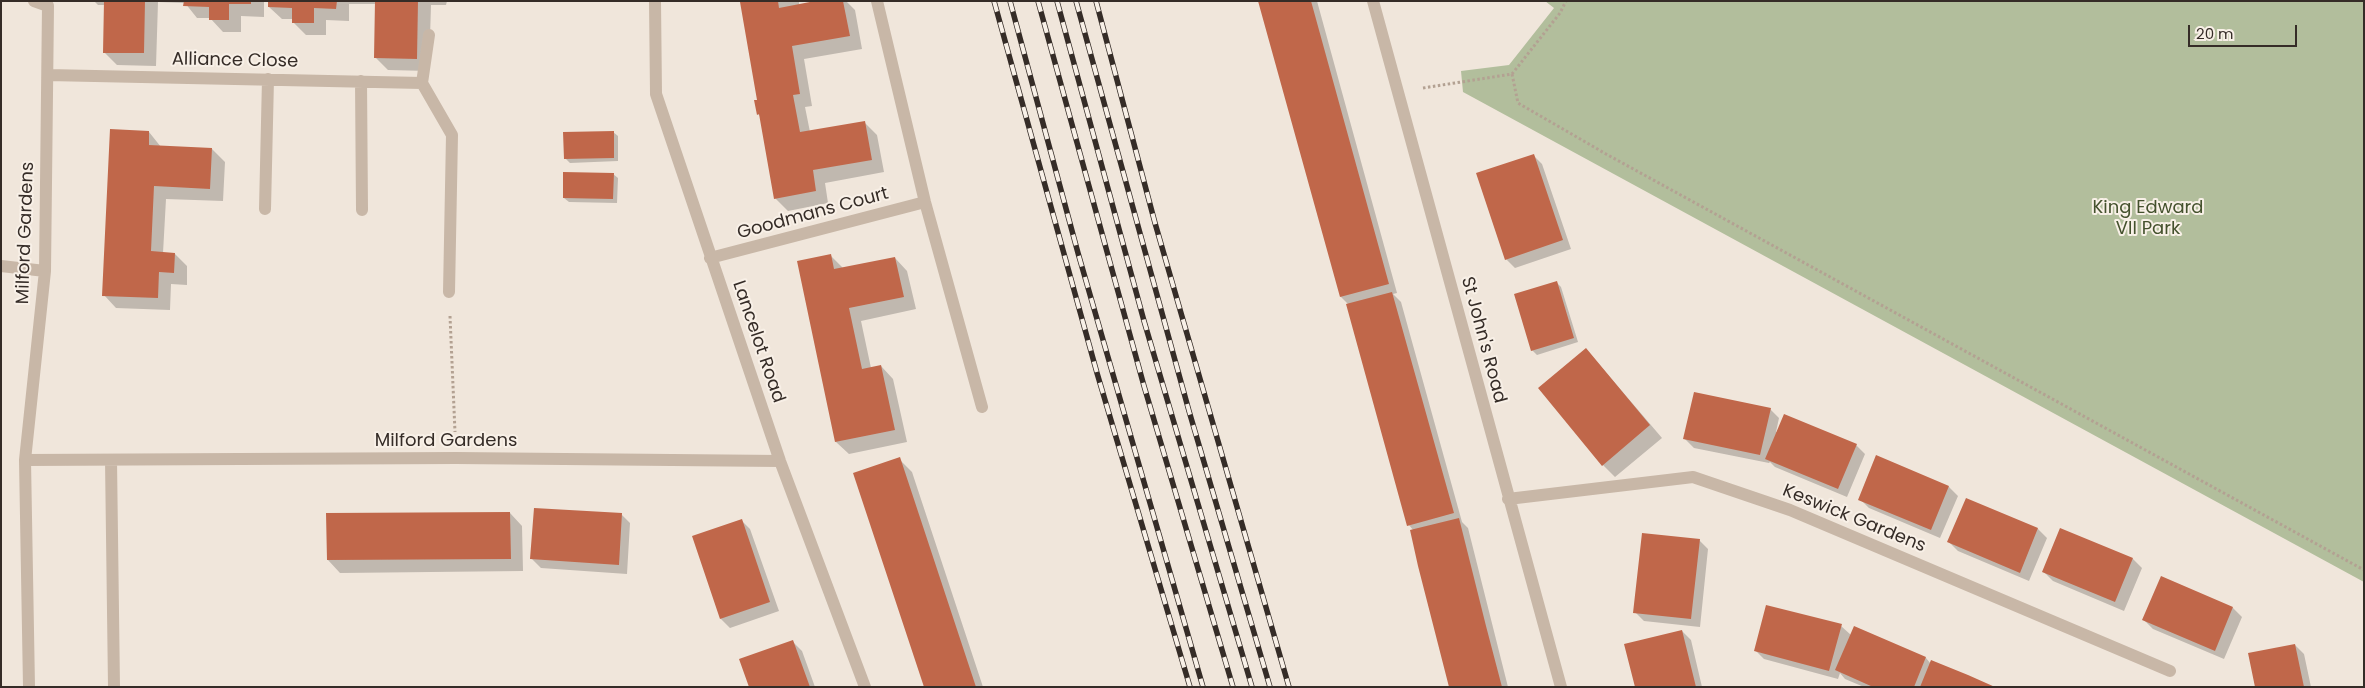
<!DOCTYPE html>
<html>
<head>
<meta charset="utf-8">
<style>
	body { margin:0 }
	#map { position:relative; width:2365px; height:688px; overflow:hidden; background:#f0e6db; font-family:Poppins,sans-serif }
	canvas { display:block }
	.frame { position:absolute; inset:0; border:2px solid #352c27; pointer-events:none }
	.scale { position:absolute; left:2188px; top:25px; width:109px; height:22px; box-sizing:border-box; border:2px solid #352c27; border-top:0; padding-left:6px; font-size:15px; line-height:18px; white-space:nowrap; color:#352c27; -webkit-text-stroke:4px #f8f0e7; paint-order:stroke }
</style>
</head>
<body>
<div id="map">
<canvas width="2365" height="688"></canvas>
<div class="frame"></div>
<div class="scale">20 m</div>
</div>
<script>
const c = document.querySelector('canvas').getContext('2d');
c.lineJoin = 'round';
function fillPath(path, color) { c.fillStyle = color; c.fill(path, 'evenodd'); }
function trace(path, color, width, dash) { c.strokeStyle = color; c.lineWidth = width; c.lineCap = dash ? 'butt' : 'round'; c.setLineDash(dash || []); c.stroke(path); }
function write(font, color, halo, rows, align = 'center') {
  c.font = font + ' Poppins,sans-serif'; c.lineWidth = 4; c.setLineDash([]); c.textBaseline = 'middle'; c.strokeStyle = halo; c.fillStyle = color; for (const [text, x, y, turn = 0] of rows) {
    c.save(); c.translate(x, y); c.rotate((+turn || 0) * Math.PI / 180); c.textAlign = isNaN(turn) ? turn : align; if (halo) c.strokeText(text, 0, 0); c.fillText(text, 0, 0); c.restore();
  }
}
fillPath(new Path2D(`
	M 1545,1 L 2364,1 L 2364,582 L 1463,92 L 1461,71 L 1509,65 L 1554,8 Z`), '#b2be9c');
fillPath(new Path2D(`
	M 94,1 L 264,1 L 264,17 L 241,16 L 241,32 L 223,32 L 210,18 L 197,18 L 185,3 L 158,2 L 156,66 L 117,65 L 104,52 L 105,5 L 98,5 Z
	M 269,1 L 447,1 L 446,5 L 431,5 L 429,71 L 388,70 L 375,57 L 376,4 L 349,4 L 349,21 L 326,20 L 326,35 L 306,35 L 293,22 L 293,19 L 282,19 L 269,7 Z
	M 746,1 L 799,1 L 799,5 L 822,1 L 846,1 L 855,10 L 862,49 L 804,59 L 812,106 L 805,107 L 810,132 L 864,122 L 877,135 L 884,172 L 825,183 L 828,203 L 788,211 L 775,198 L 761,117 L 758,114 L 759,101 Z
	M 1259,1 L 1317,1 L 1397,293 L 1393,294 L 1401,302 L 1462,522 L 1468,528 L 1508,687 L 1450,687 L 1413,530 L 1409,525 L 1349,305 L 1341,297 Z
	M 149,132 L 161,147 L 212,149 L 225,162 L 223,201 L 166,199 L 163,253 L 175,254 L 187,266 L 187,285 L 171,284 L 170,310 L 116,308 L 104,295 Z
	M 613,132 L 618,136 L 618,161 L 570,163 L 565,158 Z
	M 1533,155 L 1542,164 L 1571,249 L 1515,268 L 1506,259 Z
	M 613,174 L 618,178 L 617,203 L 569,202 L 564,198 Z
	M 831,256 L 844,269 L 895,258 L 907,271 L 916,309 L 861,321 L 871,368 L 881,366 L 893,379 L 907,442 L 849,454 L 836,442 Z
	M 1557,283 L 1561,287 L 1578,342 L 1537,355 L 1532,350 Z
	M 1586,349 L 1662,438 L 1615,477 L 1603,465 Z
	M 1770,409 L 1779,418 L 1776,432 L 1856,445 L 1865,454 L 1847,497 L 1775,467 L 1770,462 L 1769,463 L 1694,448 L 1685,439 Z
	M 899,459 L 912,472 L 983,687 L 926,687 Z
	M 1949,487 L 1958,496 L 1940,538 L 1869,508 L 1860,499 Z
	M 1966,500 L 2038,529 L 2047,538 L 2029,581 L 1958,551 L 1949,542 Z
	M 510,513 L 522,526 L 523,571 L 340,573 L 328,560 Z
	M 621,514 L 630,523 L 627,574 L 541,568 L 532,559 Z
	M 741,520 L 750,529 L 779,611 L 730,628 L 721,619 Z
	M 1699,540 L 1708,549 L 1700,627 L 1644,621 L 1635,612 Z
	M 2133,559 L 2142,568 L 2124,611 L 2053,581 L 2044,572 Z
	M 2233,608 L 2242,617 L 2224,659 L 2153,629 L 2144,620 Z
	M 1841,626 L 1851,635 L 1855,628 L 1926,658 L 1931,664 L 1991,687 L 1864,687 L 1845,679 L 1840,673 L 1838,679 L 1764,659 L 1755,650 Z
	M 1682,631 L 1691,640 L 1702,687 L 1636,687 Z
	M 793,642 L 802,651 L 815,687 L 750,687 Z
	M 2295,645 L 2304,654 L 2311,687 L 2256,687 Z`), '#0003');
fillPath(new Path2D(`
	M 104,1 L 145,1 L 144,53 L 103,53 Z
	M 184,1 L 251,1 L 251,4 L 229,4 L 229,20 L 209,20 L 209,7 L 183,6 Z
	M 268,1 L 337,1 L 336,9 L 314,8 L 314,23 L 292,23 L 292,8 L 268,7 Z
	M 375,1 L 418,1 L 417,59 L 374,58 Z
	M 778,1 L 779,8 L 815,1 L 843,1 L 850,36 L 792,46 L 800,94 L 793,95 L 800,132 L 865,121 L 872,160 L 813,170 L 816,191 L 774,199 L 759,114 L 757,115 L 754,100 L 757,100 L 740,2 Z
	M 1258,1 L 1311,1 L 1389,284 L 1340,297 Z
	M 110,129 L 149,131 L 149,145 L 212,148 L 210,189 L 154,186 L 151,251 L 175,253 L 174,273 L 159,272 L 158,298 L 102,296 Z
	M 614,131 L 614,158 L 564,159 L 563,132 Z
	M 1534,154 L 1563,240 L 1505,260 L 1476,173 Z
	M 563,172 L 614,173 L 613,199 L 563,198 Z
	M 831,254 L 834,269 L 895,257 L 904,297 L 849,308 L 862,369 L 881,365 L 895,430 L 835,442 L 797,261 Z
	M 1557,281 L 1574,338 L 1531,351 L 1514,294 Z
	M 1392,292 L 1454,513 L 1407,526 L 1346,304 Z
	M 1586,348 L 1650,425 L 1602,466 L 1538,388 Z
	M 1694,392 L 1771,408 L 1760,455 L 1683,439 Z
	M 1784,414 L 1857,444 L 1838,489 L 1765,459 Z
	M 1876,455 L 1949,486 L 1931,530 L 1858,500 Z
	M 900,457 L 976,687 L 924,687 L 853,473 Z
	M 1966,498 L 2038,528 L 2020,573 L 1947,542 Z
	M 534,508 L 622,513 L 619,565 L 530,559 Z
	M 510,512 L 511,559 L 327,560 L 326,513 Z
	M 1459,518 L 1486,626 L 1502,687 L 1449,687 L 1418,566 L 1410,530 Z
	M 742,519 L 770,602 L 720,619 L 692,536 Z
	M 2060,528 L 2133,558 L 2115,602 L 2042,572 Z
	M 1642,533 L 1700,539 L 1691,619 L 1633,613 Z
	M 2161,576 L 2233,607 L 2215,651 L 2142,620 Z
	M 1766,605 L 1842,624 L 1829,671 L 1754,651 Z
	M 1854,626 L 1926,657 L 1914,687 L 1873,687 L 1835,670 Z
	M 1682,630 L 1696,687 L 1635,687 L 1624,644 Z
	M 793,640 L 810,687 L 749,687 L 739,659 Z
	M 2295,644 L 2304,687 L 2255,687 L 2248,653 Z
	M 1931,660 L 1968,675 L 1995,687 L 1920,687 Z`), '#c0674a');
trace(new Path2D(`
	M 1512,74 L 1518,103 L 1606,154 L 2364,570
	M 1423,88 L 1512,74 L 1560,13 L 1566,1
	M 450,316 L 455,432`), '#b3a192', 3, [2.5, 2.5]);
trace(new Path2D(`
	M 655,1 L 656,94 L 780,461 L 865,687
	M 877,1 L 925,202 L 982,407
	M 1373,1 L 1561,687
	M 429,35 L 422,83 L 452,135 L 449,292
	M 48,75 L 422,83
	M 361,81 L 362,210
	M 265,209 L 268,79
	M 710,258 L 925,202
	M 1,266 L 45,271
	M 25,460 L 456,458 L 780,461
	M 111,460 L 114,687
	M 1508,499 L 1693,477 L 1790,510 L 2170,671
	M 29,687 L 25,460 L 45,271 L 48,6 L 34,1`), '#c8b7a7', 12);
const rail = new Path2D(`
	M 994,1 L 1097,373 L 1190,687
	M 1010,1 L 1078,253 L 1203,687
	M 1038,1 L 1144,386 L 1233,687
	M 1057,1 L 1144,321 L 1252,687
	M 1076,1 L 1189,411 L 1270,687
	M 1096,1 L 1155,223 L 1289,687`);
trace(rail, '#352c27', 5.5);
trace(rail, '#f8f0e7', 4, [11]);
write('18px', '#352c27', '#f8f0e7', [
	["Alliance Close",235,61,1],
	["Goodmans Court",813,214,-15],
	["Milford Gardens",26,233,-88],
	["St John's Road",1483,340,75],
	["Lancelot Road",758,342,71],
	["Milford Gardens",446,441],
	["Keswick Gardens",1854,519,22]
]);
write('18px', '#44512d', '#f8f0e7', [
	["King Edward",2148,208],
	["VII Park",2148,229]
]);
</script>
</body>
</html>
